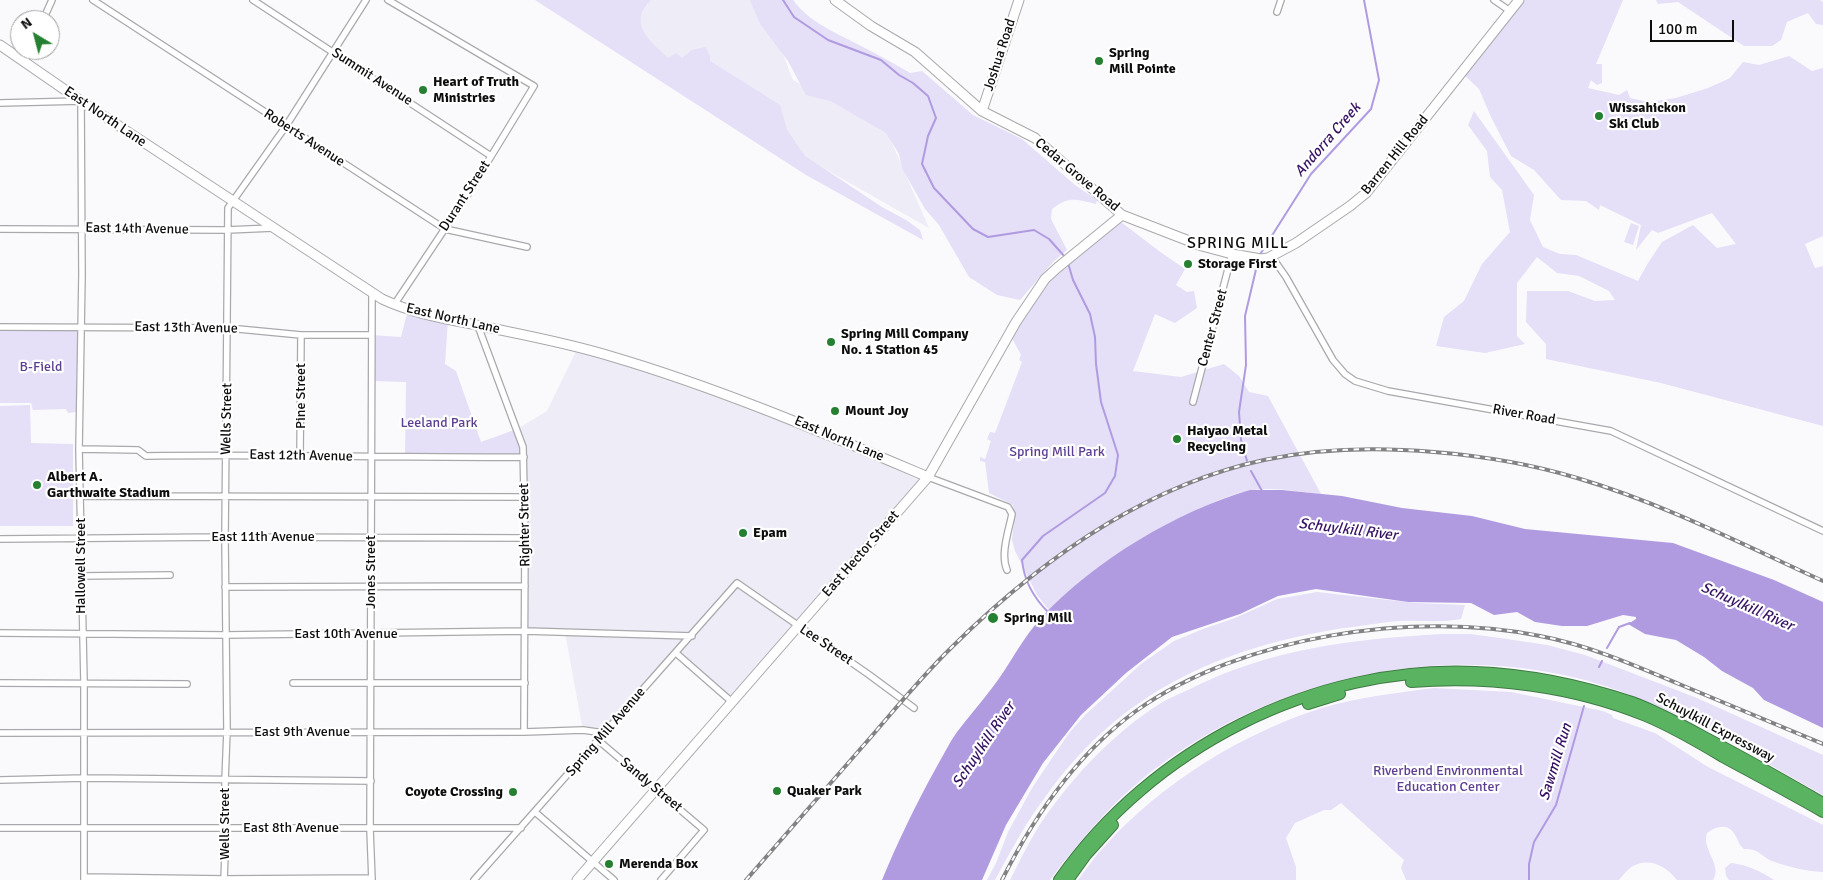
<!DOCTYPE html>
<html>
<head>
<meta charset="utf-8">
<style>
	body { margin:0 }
	#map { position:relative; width:1823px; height:880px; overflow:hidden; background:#fafafd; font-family:Signika,sans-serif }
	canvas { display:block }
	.north { position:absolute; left:10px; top:10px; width:50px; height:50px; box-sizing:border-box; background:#fff; border:1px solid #9e9e9f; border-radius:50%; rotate:323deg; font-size:14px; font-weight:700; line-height:20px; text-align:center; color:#0d0d0e }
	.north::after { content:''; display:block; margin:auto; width:18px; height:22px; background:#258131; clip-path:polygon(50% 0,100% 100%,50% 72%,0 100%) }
	.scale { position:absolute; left:1650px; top:20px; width:84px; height:22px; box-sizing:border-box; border:2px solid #0d0d0e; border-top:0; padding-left:6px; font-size:15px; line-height:18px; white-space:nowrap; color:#0d0d0e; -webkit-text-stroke:4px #fff; paint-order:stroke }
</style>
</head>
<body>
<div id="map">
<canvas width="1823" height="880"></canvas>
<div class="north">N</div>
<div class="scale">100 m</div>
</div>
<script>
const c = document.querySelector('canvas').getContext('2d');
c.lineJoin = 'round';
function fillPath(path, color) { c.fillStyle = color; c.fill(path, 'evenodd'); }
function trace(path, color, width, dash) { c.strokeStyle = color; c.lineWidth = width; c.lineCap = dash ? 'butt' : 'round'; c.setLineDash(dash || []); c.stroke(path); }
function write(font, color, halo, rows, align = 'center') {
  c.font = font + ' Signika,sans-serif'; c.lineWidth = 4.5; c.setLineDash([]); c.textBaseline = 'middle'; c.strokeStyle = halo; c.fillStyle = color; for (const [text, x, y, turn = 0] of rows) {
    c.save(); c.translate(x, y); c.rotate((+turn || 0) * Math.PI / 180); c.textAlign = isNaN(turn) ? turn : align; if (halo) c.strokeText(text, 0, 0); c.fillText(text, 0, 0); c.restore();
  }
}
fillPath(new Path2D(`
	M 644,0 L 762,0 L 793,80 L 888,134 L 929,228 L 795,152 L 663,60 L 642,34 L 634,11 Z
	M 578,347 L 701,386 L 928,477 L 732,702 L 676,654 L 606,731 L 583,731 L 565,633 L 525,631 L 524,458 L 517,429 L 547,411 Z`), '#eeecf6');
fillPath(new Path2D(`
	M 535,0 L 651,0 C 626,23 651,42 668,58 L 676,53 L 682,58 L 692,50 L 705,47 L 710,56 L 710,61 L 780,105 L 787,130 L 805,156 L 882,207 L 906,220 L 920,230 L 923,240 L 806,175 Z
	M 750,0 L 793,0 C 811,24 837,33 863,47 C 879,55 895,64 910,73 L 922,71 L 973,115 L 1022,139 L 1075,185 L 1097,200 L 1096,204 C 1075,199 1069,196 1052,209 L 1051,219 L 1067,250 L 1053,262 L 1020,300 L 997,295 L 969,277 L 939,225 L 925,209 L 902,168 L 899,154 L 886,133 L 830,101 L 806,95 L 788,61 L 760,24 Z
	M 1520,0 L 1623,0 L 1596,64 L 1602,64 L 1602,83 L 1597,85 L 1591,80 L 1588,88 L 1619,95 L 1627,90 L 1630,98 L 1648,102 L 1676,98 L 1708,88 L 1730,78 L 1743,62 L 1759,65 L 1789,56 L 1812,71 L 1823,68 L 1823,236 L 1805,244 L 1815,268 L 1823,266 L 1823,426 L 1661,383 L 1546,359 L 1546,344 L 1526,322 L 1527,291 L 1568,291 L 1595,301 L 1615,300 L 1609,291 L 1579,276 L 1557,273 L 1537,257 L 1517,283 L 1517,336 L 1525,344 L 1485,353 L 1436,346 L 1444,317 L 1464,301 L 1482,264 L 1510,232 L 1502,190 L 1490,177 L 1487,151 L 1468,125 L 1474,111 L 1534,195 L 1530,220 L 1543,247 L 1560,254 L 1576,255 L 1638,281 L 1648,263 L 1662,242 L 1693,225 L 1717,248 L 1736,244 L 1712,213 L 1658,233 L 1652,230 L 1636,250 L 1641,225 L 1600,205 L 1599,210 L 1586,201 L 1561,200 L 1534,170 L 1511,156 L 1491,117 L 1479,89 L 1461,72 Z
	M 1656,0 L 1820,0 L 1823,2 L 1823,25 L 1816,24 L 1808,13 L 1787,22 L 1781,40 L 1772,46 L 1744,46 L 1678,2 L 1658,4 Z
	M 1117,219 L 1159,251 L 1185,269 L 1176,285 L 1187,292 L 1194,291 L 1197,308 L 1175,323 L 1155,314 L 1133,371 L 1181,377 L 1224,364 L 1239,376 L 1249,392 L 1268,396 L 1321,494 C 1298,492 1272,486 1249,491 C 1231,494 1215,502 1198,509 C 1144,534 1093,568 1049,610 L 1037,595 L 1015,551 L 1012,540 L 1014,522 L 1013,505 L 989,493 L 985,462 L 980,461 L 980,457 L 985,459 L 991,441 L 987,439 L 990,432 L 995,433 L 1022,362 L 1019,360 L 1021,355 L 1013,340 L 1016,322 L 1037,290 Z
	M 1631,223 L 1639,226 L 1633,245 L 1624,242 Z
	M 408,310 L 448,320 L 445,364 L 456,371 L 481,442 L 517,429 L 524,457 L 405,457 L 406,382 L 371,381 L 371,335 L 401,337 Z
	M 0,329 L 79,329 L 77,412 L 68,413 L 66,409 L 33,410 L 31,403 L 0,403 Z
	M 30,405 L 31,443 L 73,444 L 73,526 L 0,526 L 0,406 Z
	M 1317,592 L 1416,603 L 1465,605 L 1461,619 C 1441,623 1421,620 1400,621 C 1382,622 1362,626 1344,628 C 1221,647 1120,692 1046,796 C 1026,822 1011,851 995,880 L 987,880 L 996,863 L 1008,832 L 1032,788 L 1069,733 L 1085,715 L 1141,664 L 1174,641 L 1203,629 L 1235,618 L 1277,599 Z
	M 1442,634 L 1470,634 L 1500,638 L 1547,645 L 1585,655 L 1697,698 L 1823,755 L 1823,795 C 1757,758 1692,717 1620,691 C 1459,634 1273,673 1141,780 C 1106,809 1077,844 1050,880 L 1010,880 C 1021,859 1031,837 1045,817 C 1076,773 1115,732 1161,703 C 1169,698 1179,694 1188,690 C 1268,649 1353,639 1442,634 Z
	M 1434,688 L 1511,692 L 1603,711 L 1612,715 L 1613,718 L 1655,733 L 1708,767 L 1823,825 L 1823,872 C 1806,871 1788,867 1772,861 C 1759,855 1760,849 1744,849 C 1738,844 1739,841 1735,835 C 1729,823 1716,826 1707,833 C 1701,849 1723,865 1713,880 L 1677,880 C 1666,866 1650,857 1633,866 C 1628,869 1623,875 1619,880 L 1406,880 L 1401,868 L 1404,860 L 1341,803 L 1331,810 L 1324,810 L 1295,823 L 1286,838 L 1296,867 L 1296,880 L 1078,880 C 1087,869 1094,857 1104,847 C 1160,784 1242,733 1322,708 C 1358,697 1397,693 1434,688 Z
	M 1731,863 C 1748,865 1760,871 1774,880 L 1729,880 L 1726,876 L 1725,868 Z`), '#e5dff7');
fillPath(new Path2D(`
	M 1250,490 L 1282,490 L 1342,496 L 1402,508 L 1472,516 L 1525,529 L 1673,543 L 1774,580 L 1823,602 L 1823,728 L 1764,700 L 1753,688 L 1722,671 L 1704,657 L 1676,640 L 1645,634 L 1628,624 L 1636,619 L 1636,617 L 1623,615 L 1587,626 L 1562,626 L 1535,622 L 1517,612 L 1494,615 L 1471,603 L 1408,602 L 1316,589 L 1278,596 L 1240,614 L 1172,637 L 1126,673 L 1081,715 L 1043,763 L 1006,825 L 982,880 L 882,880 C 898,841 916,804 936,768 C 943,756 949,743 957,732 C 968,717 981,703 992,688 C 1010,665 1022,638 1042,617 C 1094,561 1177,511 1250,490 Z`), '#b09be1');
trace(new Path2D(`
	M 783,0 L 794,17 L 828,40 L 881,60 L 899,75 L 913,83 L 928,96 L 936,118 L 928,136 L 922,164 L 934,188 L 973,229 L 988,237 L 1034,230 L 1049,239 L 1065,257
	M 1259,256 L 1311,174 L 1371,109 L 1379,80 L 1364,0
	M 1247,461 L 1241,440 L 1239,412 L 1246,365 L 1245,316 L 1258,261
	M 1251,471 L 1262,491
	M 1048,612 C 1034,598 1024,581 1022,560 L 1043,536 L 1105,493 L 1115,476 L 1118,455 L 1101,402 L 1096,364 L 1095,337 L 1090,314 L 1073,280 L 1068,263
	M 1607,648 L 1619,627 L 1630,623
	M 1599,667 L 1602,661
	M 1529,880 L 1529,864 L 1534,842 L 1556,805 L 1584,706`), '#b09be1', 2);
const street = new Path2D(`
	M 93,0 L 445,229 L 527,247
	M 253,0 L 491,156
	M 388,0 L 534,86 L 468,194 L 394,305
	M 1494,0 L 1510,11
	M 1277,12 L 1281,0
	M 43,20 L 52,0
	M 25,62 L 30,50
	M 0,103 L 81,101 L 82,275 L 79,449 L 84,682 L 84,880
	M 0,229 L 227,230 L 273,228
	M 1272,257 L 1286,277 L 1333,360 L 1345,374 L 1355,381 L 1388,391 L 1611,431 L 1823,531
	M 372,293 L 370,829 L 372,880
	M 478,326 L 523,447 L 525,538 L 524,732
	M 0,327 L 228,328 L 301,335 L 371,335
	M 1193,402 L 1232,254
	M 79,449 L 138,450 L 146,456 C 272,454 398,458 524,457
	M 300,457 L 301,335
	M 928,477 L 1008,507 L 1012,514 C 1009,530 1000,554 1007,570
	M 81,496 L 524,497
	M 0,539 L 225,537 L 525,538
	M 80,576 L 170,575
	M 225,587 L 525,586
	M 0,633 L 226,635 L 525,631 L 692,636
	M 676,653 L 732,702
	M 0,683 L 187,684
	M 293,683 L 525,683
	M 0,733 L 524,732 L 583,730 L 604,733
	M 599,741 L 704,830 L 661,880
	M 0,780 L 85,778 L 371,781
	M 535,812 L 614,880
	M 0,828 L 521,828
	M 84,877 L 224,879 L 372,878
	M 224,880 L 226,828 L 225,781 L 227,731 L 225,537 L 228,208 L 286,126 L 366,0
	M 474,880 L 737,583 L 868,674 L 914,708`);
const secondary = new Path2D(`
	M 835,0 L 871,26 L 915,52 L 982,111 L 1035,138 L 1122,215 L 1202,246 L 1232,254 L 1261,259 L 1268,258 L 1296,243 L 1350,206 L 1366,193 L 1519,0
	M 0,45 L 81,101 L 382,299 C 414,314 447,319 481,326 C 524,335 568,343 610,356 C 719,388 824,433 928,477
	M 982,111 L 1019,0
	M 577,880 L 928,477 L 1016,322 L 1045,279 L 1057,268 L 1122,215`);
const highway = new Path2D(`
	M 1411,682 C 1490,676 1572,686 1646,716 C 1672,727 1698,742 1723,757 C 1756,775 1790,793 1823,812
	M 1308,704 L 1340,694
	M 1059,880 C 1151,748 1314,665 1475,672 C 1528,674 1581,685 1632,702 C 1659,712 1684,726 1710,740 C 1748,760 1785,781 1823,803
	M 1068,880 L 1086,855 L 1113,825`);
trace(street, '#a9a9ac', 8);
trace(secondary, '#a9a9ac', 11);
trace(highway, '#3f7944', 12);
trace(street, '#fff', 5.5);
trace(secondary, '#fff', 9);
trace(highway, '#5ab361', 10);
const rail = new Path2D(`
	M 746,880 C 785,835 824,791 863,746 C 892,713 920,678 952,647 C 1038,562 1143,486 1264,460 C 1320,448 1377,447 1434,452 C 1482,456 1531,464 1577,478 C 1662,503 1742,544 1823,581
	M 1002,880 C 1034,816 1077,754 1136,711 C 1242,636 1414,610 1540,636 C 1588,645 1634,665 1679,684 C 1727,704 1775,724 1823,744`);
trace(rail, '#828284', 4);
trace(rail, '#fff', 2, [5.5]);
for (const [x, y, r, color] of [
	[1099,61,5,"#258131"],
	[423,90,5,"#258131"],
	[1599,116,5,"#258131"],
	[1188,264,5,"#258131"],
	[831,342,5,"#258131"],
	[835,411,5,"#258131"],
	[1177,439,5,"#258131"],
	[37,485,5,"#258131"],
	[743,533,5,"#258131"],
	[993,618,6,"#258131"],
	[777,791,5,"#258131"],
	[513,792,5,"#258131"],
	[609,864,5,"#258131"]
]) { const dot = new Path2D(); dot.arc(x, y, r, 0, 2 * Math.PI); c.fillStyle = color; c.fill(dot); trace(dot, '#fff', 2); }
write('bold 14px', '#0d0d0e', '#fff', [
	["Spring",1109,53],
	["Mill Pointe",1109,69],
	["Heart of Truth",433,82],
	["Ministries",433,98],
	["Wissahickon",1609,108],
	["Ski Club",1609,124],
	["Storage First",1198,264],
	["Spring Mill Company",841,334],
	["No. 1 Station 45",841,350],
	["Mount Joy",845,411],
	["Haiyao Metal",1187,431],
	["Recycling",1187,447],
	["Albert A.",47,477],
	["Garthwaite Stadium",47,493],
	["Epam",753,533],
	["Spring Mill",1004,618],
	["Quaker Park",787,791],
	["Coyote Crossing",503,792,"right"],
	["Merenda Box",619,864]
], 'left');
write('14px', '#0d0d0e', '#fff', [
	["Joshua Road",1000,55,-72],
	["Summit Avenue",372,77,33],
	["East North Lane",105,117,34],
	["Roberts Avenue",304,138,33],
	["Barren Hill Road",1395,155,-51],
	["Cedar Grove Road",1077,175,40],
	["Durant Street",465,196,-57],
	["East 14th Avenue",137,229,1],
	["East North Lane",453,319,13],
	["East 13th Avenue",186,328,1],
	["Center Street",1213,328,-75],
	["Pine Street",301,396,-90],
	["River Road",1524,415,10],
	["Wells Street",227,419,-89],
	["East North Lane",839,439,23],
	["East 12th Avenue",301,456,1],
	["Righter Street",525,525,-91],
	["East 11th Avenue",263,537],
	["East Hector Street",861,554,-49],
	["Hallowell Street",81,566,-90],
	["Jones Street",371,572,-90],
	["East 10th Avenue",346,634],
	["Lee Street",826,645,34],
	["Schuylkill Expressway",1715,728,28],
	["East 9th Avenue",302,732],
	["Spring Mill Avenue",606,732,-49],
	["Sandy Street",651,785,40],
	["Wells Street",225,824,-90],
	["East 8th Avenue",291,828]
]);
write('14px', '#5d3f92', '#fff', [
	["B-Field",41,367],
	["Leeland Park",439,423],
	["Spring Mill Park",1057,452],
	["Riverbend Environmental",1448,771],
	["Education Center",1448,787]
]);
write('italic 15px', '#361263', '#fff', [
	["Andorra Creek",1328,140,-49],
	["Schuylkill River",1348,530,7],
	["Schuylkill River",1747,607,24],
	["Schuylkill River",984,745,-56],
	["Sawmill Run",1556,762,-73]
]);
c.letterSpacing = '1px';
write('16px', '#0d0d0e', '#fff', [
	["SPRING MILL",1238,244]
]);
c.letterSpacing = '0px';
</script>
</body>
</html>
